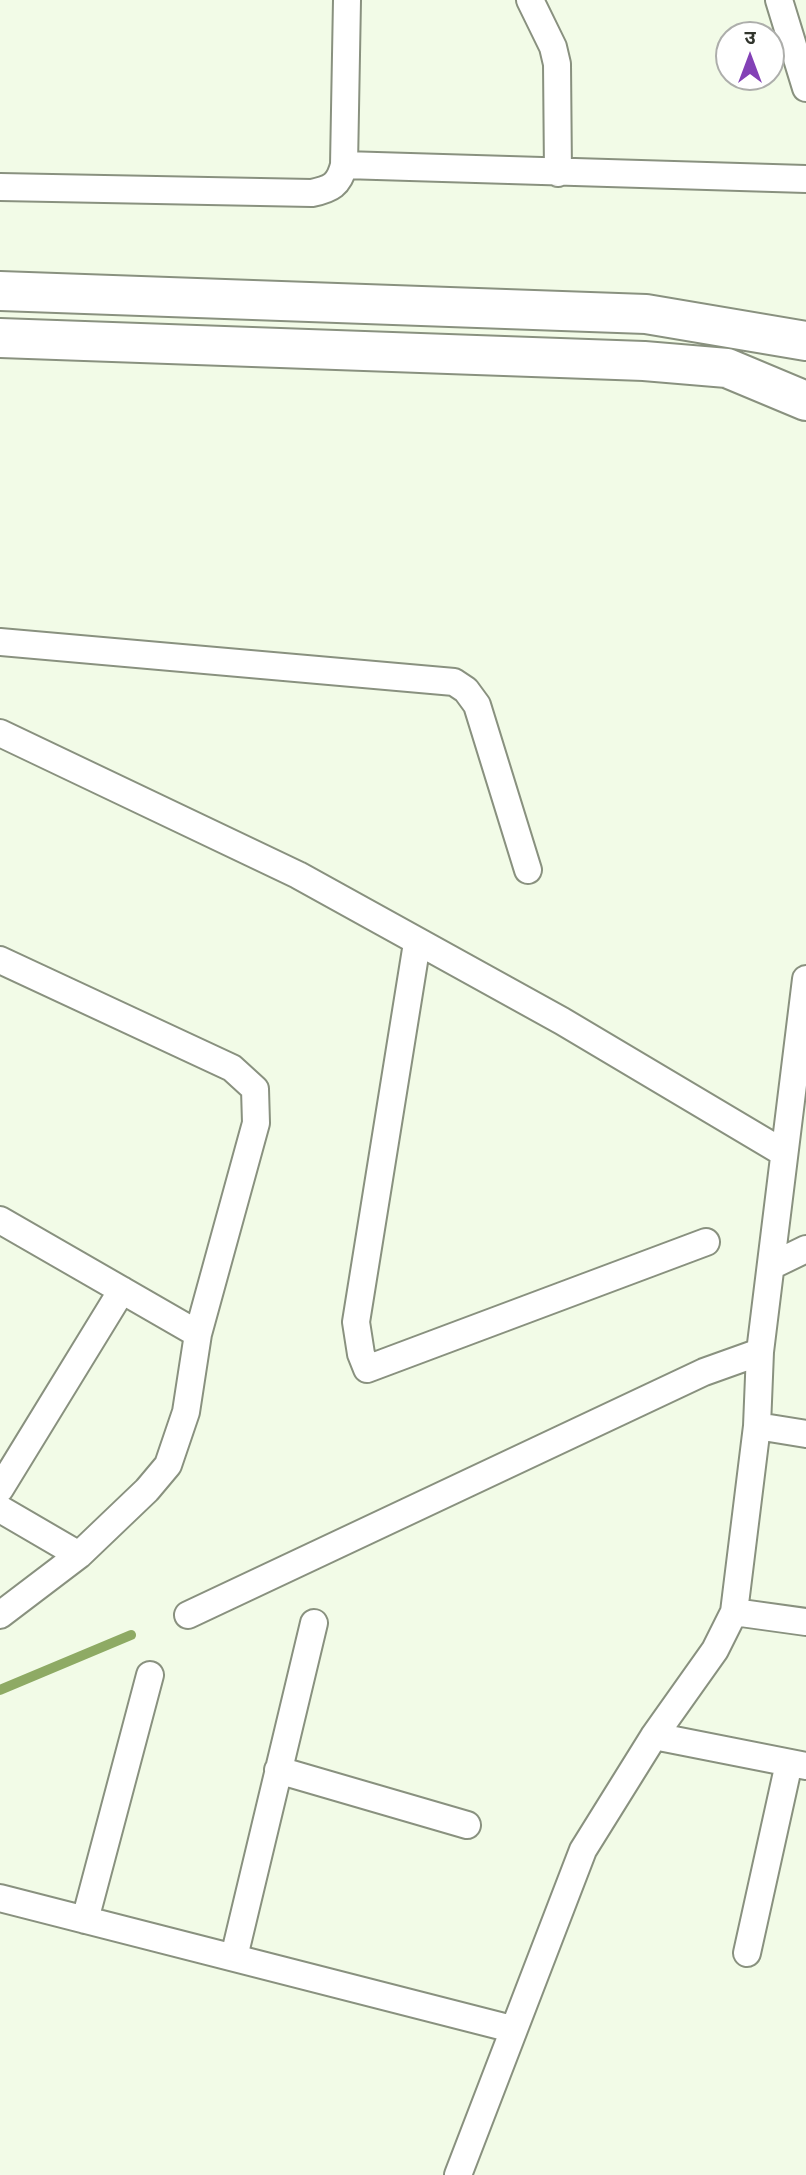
<!DOCTYPE html>
<html>
<head>
<meta charset="utf-8">
<style>
	body { margin:0 }
	#map { position:relative; width:806px; height:2175px; overflow:hidden; background:#f2fbe7; font-family:Quicksand,"Noto Sans Devanagari",sans-serif }
	canvas { display:block }
	.north { position:absolute; left:715px; top:21px; width:70px; height:70px; box-sizing:border-box; background:#fff; border:2px solid #adaeab; border-radius:50%; rotate:0deg; font-size:19px; font-weight:700; line-height:28px; text-align:center; color:#31352d }
	.north::after { content:''; display:block; margin:auto; width:24px; height:32px; background:#8341b6; clip-path:polygon(50% 0,100% 100%,50% 72%,0 100%) }
</style>
</head>
<body>
<div id="map">
<canvas width="806" height="2175"></canvas>
<div class="north">उ</div>
</div>
<script>
const c = document.querySelector('canvas').getContext('2d');
c.lineJoin = 'round';
function trace(path, color, width, dash) { c.strokeStyle = color; c.lineWidth = width; c.lineCap = dash ? 'butt' : 'round'; c.setLineDash(dash || []); c.stroke(path); }
trace(new Path2D(`
	M 0,1690 L 131,1635`), '#8eaa64', 10);
const minor = new Path2D(`
	M 530,0 L 553,47 L 557,64 L 558,173
	M 779,0 L 806,88
	M 344,165 L 806,179
	M 0,187 L 312,193 C 331,189 339,185 344,165 L 347,0
	M 0,642 L 454,682 L 466,690 L 477,705 L 528,870
	M 0,733 L 298,875 L 562,1021 L 784,1153
	M 417,943 L 356,1322 L 361,1354 L 367,1369 L 706,1242
	M 0,960 L 232,1068 L 255,1089 L 256,1123 L 198,1334 L 186,1412 L 168,1465 L 147,1490 L 79,1555 L 0,1615
	M 0,1220 L 198,1334
	M 771,1266 L 806,1249
	M 757,1426 L 806,1434
	M 0,1489 L 122,1290
	M 0,1509 L 79,1555
	M 734,1612 L 806,1622
	M 188,1615 L 704,1372 L 760,1352
	M 654,1736 L 806,1766
	M 278,1770 L 467,1825
	M 0,1898 L 512,2029
	M 85,1920 L 150,1675
	M 747,1953 L 789,1763
	M 234,1957 L 314,1623
	M 458,2175 L 583,1850 L 654,1736 L 715,1650 L 734,1612 L 757,1426 L 760,1352 L 806,979`);
const secondary = new Path2D(`
	M 0,291 L 646,314 L 806,341
	M 0,338 L 644,361 L 727,368 L 806,401`);
trace(minor, '#89917f', 30);
trace(secondary, '#89917f', 42);
trace(minor, '#fff', 26);
trace(secondary, '#fff', 38);
</script>
</body>
</html>
